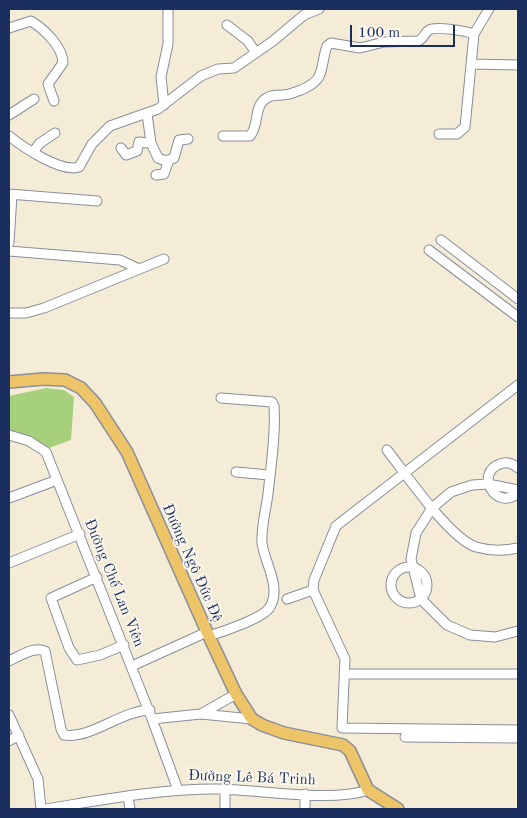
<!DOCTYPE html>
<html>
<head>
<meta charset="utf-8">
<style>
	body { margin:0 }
	#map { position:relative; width:527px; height:818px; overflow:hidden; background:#f5ecd7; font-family:"Old Standard TT",serif }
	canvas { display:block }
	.frame { position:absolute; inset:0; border:10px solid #1b2f5e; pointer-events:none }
	.scale { position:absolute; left:350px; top:25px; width:105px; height:22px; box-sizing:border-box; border:2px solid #1b2f5e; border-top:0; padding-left:6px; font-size:15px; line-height:18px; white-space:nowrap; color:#1b2f5e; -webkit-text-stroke:4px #fbf7ec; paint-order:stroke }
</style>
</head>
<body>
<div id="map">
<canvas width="527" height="818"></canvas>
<div class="frame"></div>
<div class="scale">100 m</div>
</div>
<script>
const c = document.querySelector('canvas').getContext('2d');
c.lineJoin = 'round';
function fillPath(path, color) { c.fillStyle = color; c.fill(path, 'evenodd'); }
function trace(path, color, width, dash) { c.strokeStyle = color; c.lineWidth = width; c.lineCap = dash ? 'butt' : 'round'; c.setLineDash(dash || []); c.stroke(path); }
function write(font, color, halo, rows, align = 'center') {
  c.font = font + ' "Old Standard TT",serif'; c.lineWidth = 4; c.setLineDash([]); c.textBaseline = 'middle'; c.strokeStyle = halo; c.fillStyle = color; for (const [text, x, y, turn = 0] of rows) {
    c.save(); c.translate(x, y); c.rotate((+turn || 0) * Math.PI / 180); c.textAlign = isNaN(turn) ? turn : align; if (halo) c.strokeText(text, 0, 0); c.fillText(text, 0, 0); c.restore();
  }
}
fillPath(new Path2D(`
	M 46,388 L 64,390 L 74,397 L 71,440 L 49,448 L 9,430 L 9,396 Z`), '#a7d07c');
const minor = new Path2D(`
	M 227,25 L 248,41 L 256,53
	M 9,28 L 31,21 C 44,29 63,47 63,63 L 48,84 L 54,101
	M 472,64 L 518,65
	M 164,105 L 161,77 L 168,44 L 168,9
	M 147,114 L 151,143 L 158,158 L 166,161 L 174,158 L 179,140 L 188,139
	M 9,115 L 34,99
	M 439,134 L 457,134 L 465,127 L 474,34 L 489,9
	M 9,136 C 23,147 61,173 79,167 L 92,144 L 110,126 L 158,109 L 201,76 L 218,69 L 234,68 L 273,41 L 304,15 L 319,9
	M 223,136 L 250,136 C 259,126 254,108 264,100 C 269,95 276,95 282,95 C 290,95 294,92 301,90 C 327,79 319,69 327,46 L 331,43 L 360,48 L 384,42 L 418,41 C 424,39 424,33 429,30 C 436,26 466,31 474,34
	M 121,148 L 126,155 L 137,151 L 139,142 L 148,143 L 151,142
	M 33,152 L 40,143 L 55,133
	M 156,175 L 164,174 L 169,160
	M 9,194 L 97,201
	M 441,240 L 518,299
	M 9,243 L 12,195
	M 429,250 L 518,317
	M 9,251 L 120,260 L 139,269
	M 9,313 L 26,313 L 44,308 L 164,259
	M 518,385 L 336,526 L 314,580 L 313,590 L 345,659 L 342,728 L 518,730
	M 9,435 L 29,441 L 46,452 L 152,719 L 201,714 L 252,719
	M 387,450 C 406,474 449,538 476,547 C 490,551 504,551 518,548
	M 518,468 C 513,464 507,461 500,464 C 474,473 496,512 518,493
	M 236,472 L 269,475
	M 518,490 L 488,484 L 472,485 L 451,492 L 432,508 L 416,533 L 411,559 L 421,599 L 447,625 L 470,635 L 495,637 L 518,631
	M 9,498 L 57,480
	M 9,563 L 80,534
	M391 585a18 18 0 1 1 36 0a18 18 0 1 1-36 0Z
	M 97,577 L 51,598 L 69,648 L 77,660 L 100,655 L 124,645
	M 287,599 L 313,590
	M 209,636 C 222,632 264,618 270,607 C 282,587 264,562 262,543 C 261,526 266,510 268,494 C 271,465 276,434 274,406 L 272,402 L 221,398
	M 9,661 C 20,656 34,646 45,651 L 61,729 L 64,735 C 92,739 120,711 150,710
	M 132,666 L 207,632
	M 344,674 L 518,674
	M 201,714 L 236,694
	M 9,715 L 38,779 L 41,809
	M 152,719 L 178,790
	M 405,737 L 518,738
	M 9,741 L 19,735
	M 225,789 L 225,809
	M 128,797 L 130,809
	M 46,809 C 102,800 159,789 216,789 C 257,789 330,803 368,790
	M 305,809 L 305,794`);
const major = new Path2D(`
	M 9,382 L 43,379 L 65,380 L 81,388 L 95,403 L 127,452 L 207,632 L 236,694 L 252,719 L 262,725 L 284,733 L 343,745 L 350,751 L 368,790 L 398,809`);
trace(minor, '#888e9a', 11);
trace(major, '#888e9a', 14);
trace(minor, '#fff', 9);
trace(major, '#eec469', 11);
write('15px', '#1b2f5e', '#fbf7ec', [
	["Đường Ngô Đức Đệ",192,563,66],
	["Đường Chế Lan Viên",114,583,68],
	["Đường Lê Bá Trinh",252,778,2]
]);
</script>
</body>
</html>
